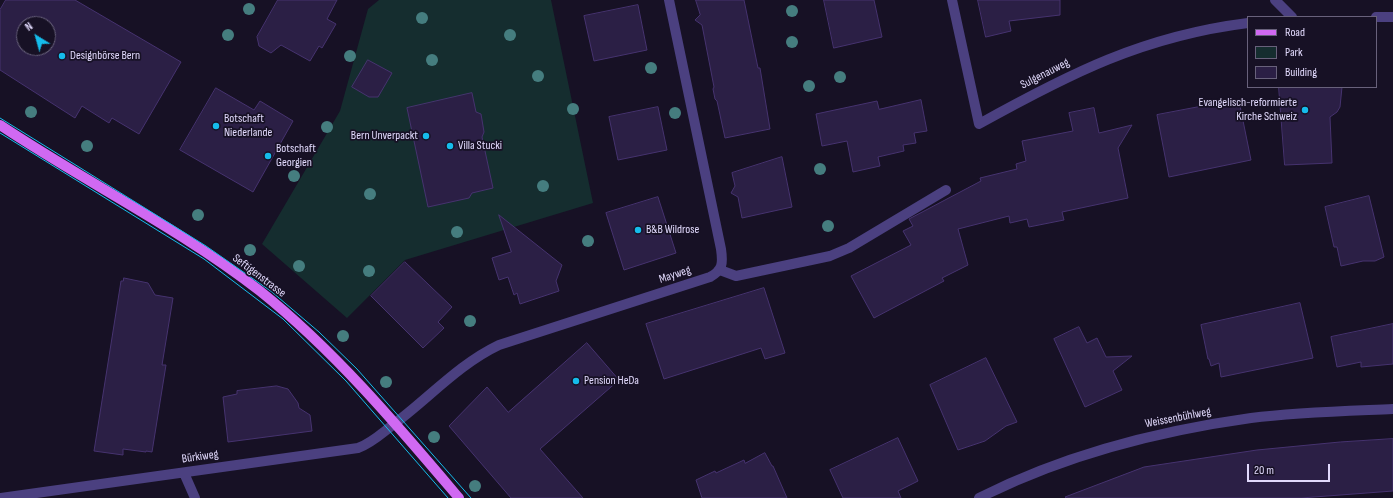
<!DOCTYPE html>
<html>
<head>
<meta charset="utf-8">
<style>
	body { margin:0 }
	#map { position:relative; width:1393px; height:498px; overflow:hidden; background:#171125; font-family:"Sofia Sans Condensed",sans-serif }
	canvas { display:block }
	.legend { position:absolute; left:1247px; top:16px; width:130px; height:72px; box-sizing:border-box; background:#171125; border:1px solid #68617b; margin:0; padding:5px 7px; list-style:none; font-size:12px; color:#e1d9fc }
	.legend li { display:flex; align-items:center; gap:8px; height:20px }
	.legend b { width:20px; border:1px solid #68617b }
	.north { position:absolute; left:16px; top:16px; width:40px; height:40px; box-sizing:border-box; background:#171125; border:1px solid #68617b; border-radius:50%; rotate:323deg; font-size:11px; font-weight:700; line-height:16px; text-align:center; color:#e1d9fc }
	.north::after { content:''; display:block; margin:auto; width:14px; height:18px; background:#15bceb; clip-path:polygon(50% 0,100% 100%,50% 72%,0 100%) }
	.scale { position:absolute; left:1247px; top:464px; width:83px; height:18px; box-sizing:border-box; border:2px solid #e1d9fc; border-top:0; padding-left:5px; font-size:12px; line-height:14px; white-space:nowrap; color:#e1d9fc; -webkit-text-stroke:3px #171125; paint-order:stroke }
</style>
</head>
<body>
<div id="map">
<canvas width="1393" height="498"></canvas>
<ul class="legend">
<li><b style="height:5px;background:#d069f2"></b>Road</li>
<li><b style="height:11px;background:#152d2f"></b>Park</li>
<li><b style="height:11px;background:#2b1f45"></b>Building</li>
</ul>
<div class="north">N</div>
<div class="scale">20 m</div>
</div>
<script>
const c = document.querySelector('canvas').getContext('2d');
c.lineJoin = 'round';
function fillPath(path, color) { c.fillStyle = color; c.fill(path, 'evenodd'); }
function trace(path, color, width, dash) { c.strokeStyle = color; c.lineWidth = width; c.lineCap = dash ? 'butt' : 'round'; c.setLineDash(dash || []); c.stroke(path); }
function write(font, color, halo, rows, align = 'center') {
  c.font = font + ' "Sofia Sans Condensed",sans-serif'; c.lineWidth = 3.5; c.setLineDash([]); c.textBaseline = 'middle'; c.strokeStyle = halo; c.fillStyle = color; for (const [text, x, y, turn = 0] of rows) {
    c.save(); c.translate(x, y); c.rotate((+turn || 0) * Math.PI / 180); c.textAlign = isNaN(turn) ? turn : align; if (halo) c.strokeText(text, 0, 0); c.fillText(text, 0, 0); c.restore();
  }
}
fillPath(new Path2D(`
	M 379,0 L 551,0 L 593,203 L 405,260 L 347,318 L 262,244 L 340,111 L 368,9 Z`), '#152d2f');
const building = new Path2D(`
	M 6,0 L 75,0 L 181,62 L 139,134 L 112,118 L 109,123 L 82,106 L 75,118 L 0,70 L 0,10 ZM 24,24 L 48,24 L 48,48 L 24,48 Z
	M 278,0 L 337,0 L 327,19 L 336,24 L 322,48 L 319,46 L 310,61 L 281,45 L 271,53 L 259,46 L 257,37 Z
	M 696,0 L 744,0 L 758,68 L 760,68 L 770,129 L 725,138 L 717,101 L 715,99 L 713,89 L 714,87 L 702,25 L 695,20 L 700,15 Z
	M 824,0 L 874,0 L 882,37 L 834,48 Z
	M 978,0 L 1060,0 L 1060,15 L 1009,21 L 1011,31 L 986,37 Z
	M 638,5 L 647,50 L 594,61 L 584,16 Z
	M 368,60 L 392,73 L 378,97 L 369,97 L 352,87 Z
	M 1279,87 L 1342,87 L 1340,107 L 1337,112 L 1330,117 L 1332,163 L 1285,165 Z
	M 216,88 L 254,110 L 260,101 L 293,121 L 253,192 L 180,150 Z
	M 472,93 L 476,112 L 481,114 L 484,132 L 482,137 L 493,188 L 472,193 L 469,198 L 428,207 L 407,108 Z
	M 921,100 L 927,131 L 914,133 L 916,143 L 903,145 L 904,151 L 878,157 L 880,166 L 853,172 L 847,141 L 822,146 L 816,114 L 877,101 L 879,109 Z
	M 1229,101 L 1239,101 L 1251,160 L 1169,177 L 1157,115 Z
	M 658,107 L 667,150 L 618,160 L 609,117 Z
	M 1094,108 L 1099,133 L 1132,125 L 1118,148 L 1128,198 L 1062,212 L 1064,220 L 1029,227 L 1027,219 L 1010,223 L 1009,216 L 958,229 L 968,265 L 942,278 L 944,281 L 874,318 L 851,276 L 911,245 L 903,231 L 913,226 L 909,219 L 981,181 L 980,178 L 1017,169 L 1016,164 L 1026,161 L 1022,141 L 1073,131 L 1069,113 Z
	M 782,157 L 792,207 L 742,218 L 738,197 L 731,193 L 735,186 L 732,173 Z
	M 1369,196 L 1384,257 L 1375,261 L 1363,261 L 1341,266 L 1337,247 L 1334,247 L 1325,207 Z
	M 658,197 L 676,253 L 624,270 L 606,213 Z
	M 499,215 L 562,265 L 556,281 L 559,291 L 520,304 L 517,293 L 514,295 L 508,277 L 499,280 L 492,258 L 511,252 Z
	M 405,262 L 452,307 L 438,322 L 444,328 L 423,348 L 371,296 Z
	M 124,278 L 148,283 L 155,295 L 173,298 L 162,365 L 166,365 L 152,452 L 146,451 L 146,452 L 123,449 L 123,455 L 94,451 L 121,281 L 123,281 Z
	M 764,288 L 785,353 L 765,359 L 761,348 L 664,379 L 646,324 Z
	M 1300,303 L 1313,358 L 1221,377 L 1219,363 L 1211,366 L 1209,359 L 1208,359 L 1201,325 Z
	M 1393,324 L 1393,364 L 1361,367 L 1361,362 L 1337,367 L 1331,337 Z
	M 1079,327 L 1087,343 L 1097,338 L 1106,357 L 1132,356 L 1113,371 L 1122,390 L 1085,407 L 1054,339 Z
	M 587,343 L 619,380 L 540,449 L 583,498 L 511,498 L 449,426 L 487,387 L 508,412 Z
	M 986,358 L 1017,422 L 1006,426 L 985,441 L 958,450 L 930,385 Z
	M 277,386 L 288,389 L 298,403 L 299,408 L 310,415 L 312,431 L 228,442 L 223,397 L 237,394 L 237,391 Z
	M 898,438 L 918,481 L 898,491 L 901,498 L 843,498 L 830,470 Z
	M 1393,439 L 1393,491 L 1301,498 L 1066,498 L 1065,497 L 1144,467 L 1257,450 L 1340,442 Z
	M 765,453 L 772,466 L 773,466 L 787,498 L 702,498 L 696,480 L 715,471 L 716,473 L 744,460 L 745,463 Z`);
fillPath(building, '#2b1f45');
trace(building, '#46336f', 1);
trace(new Path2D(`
	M 952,0 L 979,124 C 1069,74 1143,36 1248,23
	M 1275,0 L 1292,17
	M 1376,17 L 1393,17
	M 720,270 L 736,276 L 830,256 L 849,248 L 946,190
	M 184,473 L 195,498
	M 1,498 L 358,448 C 372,443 382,433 394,424 C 429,398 459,364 499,345 L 710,277 C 723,270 723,263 721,249 L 669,0
	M 979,498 C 1064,455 1157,431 1251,418 C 1298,412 1346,411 1393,409`), '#4b4080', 10);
trace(new Path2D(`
	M 0,125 C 85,182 179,228 260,291 C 335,351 398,426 459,498`), '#d069f2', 10);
trace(new Path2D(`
	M 0,118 L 206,246 L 272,292 L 319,332 L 357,369 L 471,498
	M 0,133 L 204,259 L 283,319 L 346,381 L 448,498`), '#15bceb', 1);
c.fillStyle = '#457d7f';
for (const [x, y] of [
	[249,9],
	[792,11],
	[422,18],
	[228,35],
	[510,35],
	[792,42],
	[350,56],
	[432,60],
	[651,68],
	[538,76],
	[840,77],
	[809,86],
	[573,109],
	[31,112],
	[675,113],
	[327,127],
	[87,146],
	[820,169],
	[294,176],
	[543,186],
	[370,194],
	[198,215],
	[828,226],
	[457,232],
	[588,241],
	[250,250],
	[299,266],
	[369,271],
	[470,321],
	[343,336],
	[386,382],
	[434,437],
	[475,486]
]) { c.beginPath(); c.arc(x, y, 6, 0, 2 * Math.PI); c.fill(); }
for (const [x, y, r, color] of [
	[62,56,4,"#15bceb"],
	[1305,110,4,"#15bceb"],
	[216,126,4,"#15bceb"],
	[426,136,4,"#15bceb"],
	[450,146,4,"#15bceb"],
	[268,156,4,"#15bceb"],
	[638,230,4,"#15bceb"],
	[576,381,4,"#15bceb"]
]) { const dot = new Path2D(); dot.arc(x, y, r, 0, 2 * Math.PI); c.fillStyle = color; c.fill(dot); trace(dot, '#171125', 1.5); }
write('12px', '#e1d9fc', '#171125', [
	["Designbörse Bern",70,56],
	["Evangelisch-reformierte",1297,103,"right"],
	["Kirche Schweiz",1297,117,"right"],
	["Botschaft",224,119],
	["Niederlande",224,133],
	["Bern Unverpackt",418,136,"right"],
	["Villa Stucki",458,146],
	["Botschaft",276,149],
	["Georgien",276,163],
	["B&B Wildrose",646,230],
	["Pension HeDa",584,381]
], 'left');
write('12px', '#e1d9fc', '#171125', [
	["Sulgenauweg",1045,74,-27],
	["Mayweg",675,275,-18],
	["Seftigenstrasse",259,276,37],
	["Weissenbühlweg",1178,418,-11],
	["Bürkiweg",200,457,-8]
]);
</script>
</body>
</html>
